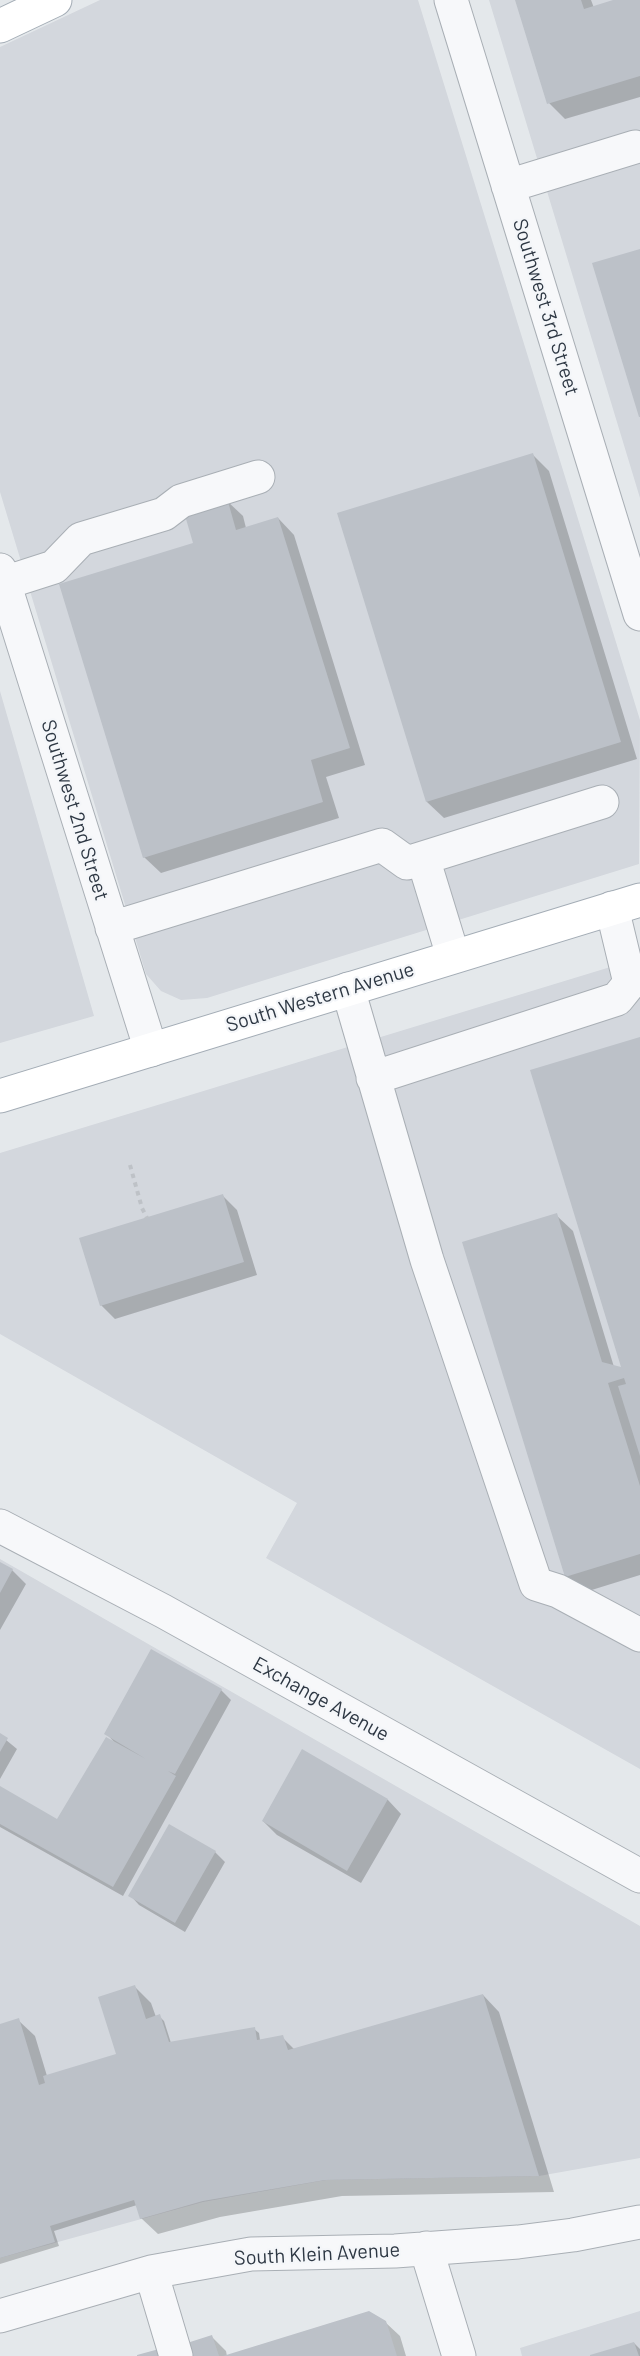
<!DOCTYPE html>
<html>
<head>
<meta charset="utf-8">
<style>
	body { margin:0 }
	canvas { display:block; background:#e4e8eb }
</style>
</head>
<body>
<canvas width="640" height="2356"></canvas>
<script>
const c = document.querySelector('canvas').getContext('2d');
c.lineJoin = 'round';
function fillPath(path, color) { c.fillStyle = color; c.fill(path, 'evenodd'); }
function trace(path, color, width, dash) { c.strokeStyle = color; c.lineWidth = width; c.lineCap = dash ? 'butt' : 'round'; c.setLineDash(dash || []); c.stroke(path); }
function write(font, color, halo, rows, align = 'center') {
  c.font = font + ' Barlow,sans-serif'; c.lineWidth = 4.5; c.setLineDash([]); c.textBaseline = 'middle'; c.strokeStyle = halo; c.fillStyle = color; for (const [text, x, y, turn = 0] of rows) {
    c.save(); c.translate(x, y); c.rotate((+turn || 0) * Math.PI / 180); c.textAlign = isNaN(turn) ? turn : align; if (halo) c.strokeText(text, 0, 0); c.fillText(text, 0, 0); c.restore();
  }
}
fillPath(new Path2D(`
	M 100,0 L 418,0 L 640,720 L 639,864 L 207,998 L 181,1000 L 161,991 L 146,974 L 0,492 L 0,47 Z
	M 489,0 L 640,0 L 640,498 Z
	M 0,691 L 94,1016 L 0,1043 Z
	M 640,958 L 640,1769 L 266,1558 L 297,1503 L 0,1334 L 0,1153 Z
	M 0,1559 L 640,1926 L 640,2158 L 539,2176 L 326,2180 L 203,2202 L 0,2258 Z
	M 640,2311 L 640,2356 L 522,2356 L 520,2348 Z`), '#d3d7dd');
fillPath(new Path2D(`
	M 516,0 L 591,0 L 594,8 L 618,0 L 640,0 L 640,97 L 565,119 L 549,103 Z
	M 533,455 L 549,471 L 637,759 L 444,818 L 427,802 L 339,514 Z
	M 226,500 L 243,516 L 246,528 L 278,518 L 294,535 L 365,765 L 326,777 L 339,818 L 161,873 L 144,857 L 195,544 Z
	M 640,1039 L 640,1575 L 582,1593 L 566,1576 L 556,1215 L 573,1231 L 614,1367 L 623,1369 Z
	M 223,1196 L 237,1210 L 257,1275 L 115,1319 L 101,1305 Z
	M 0,1564 L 12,1570 L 26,1584 L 0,1630 Z
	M 221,1690 L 231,1700 L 123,1896 L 0,1827 L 0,1788 L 58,1821 L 114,1742 L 106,1733 Z
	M 0,1735 L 17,1749 L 0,1779 Z
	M 303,1751 L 388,1800 L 401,1814 L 361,1883 L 277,1835 L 263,1821 Z
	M 215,1852 L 225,1862 L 185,1932 L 139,1905 L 130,1895 Z
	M 135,1987 L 151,2003 L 156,2017 L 159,2016 L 164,2021 L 171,2043 L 254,2029 L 259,2033 L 260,2040 L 282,2037 L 295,2050 L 483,1995 L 499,2012 L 554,2192 L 342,2196 L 220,2217 L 158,2234 L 141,2218 L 137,2205 L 54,2231 L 59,2246 L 0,2264 L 0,2025 L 18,2020 L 35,2036 L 47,2076 L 118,2055 Z
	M 385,2322 L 400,2336 L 406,2356 L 192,2356 L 212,2337 L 226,2351 L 227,2356 Z
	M 634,2343 L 640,2349 L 640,2356 L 593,2356 Z`), '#0003');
fillPath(new Path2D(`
	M 515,0 L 581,0 L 584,9 L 613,0 L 640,0 L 640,76 L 547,104 Z
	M 640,249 L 640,417 L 639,417 L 592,263 Z
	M 533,453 L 621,742 L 426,802 L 337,513 Z
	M 227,498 L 236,530 L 278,517 L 350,748 L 311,760 L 323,802 L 143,858 L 59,584 L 193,543 L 184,512 Z
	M 640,1037 L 640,1456 L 618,1386 L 626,1384 L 624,1378 L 608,1383 L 640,1486 L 640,1554 L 565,1577 L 462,1242 L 557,1213 L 602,1362 L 621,1367 L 530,1070 Z
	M 223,1194 L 244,1262 L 100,1306 L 79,1238 Z
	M 0,1562 L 13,1569 L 0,1593 Z
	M 151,1649 L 222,1689 L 175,1774 L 168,1771 L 176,1776 L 113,1887 L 0,1824 L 0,1786 L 57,1819 L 106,1737 L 146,1759 L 104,1734 Z
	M 0,1733 L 8,1738 L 0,1752 Z
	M 302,1749 L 388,1799 L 347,1871 L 262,1821 Z
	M 169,1824 L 216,1851 L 175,1923 L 128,1896 Z
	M 135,1985 L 146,2019 L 160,2014 L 169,2042 L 255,2027 L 257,2040 L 283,2035 L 288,2050 L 483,1994 L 539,2176 L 325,2180 L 203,2201 L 140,2219 L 134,2200 L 50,2226 L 55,2242 L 0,2258 L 0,2024 L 19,2018 L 39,2085 L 45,2083 L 43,2076 L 116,2054 L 98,1997 Z
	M 369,2311 L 386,2321 L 397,2356 L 223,2356 Z
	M 212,2335 L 219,2356 L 191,2356 L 187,2343 Z
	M 634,2342 L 639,2356 L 590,2356 L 590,2355 Z
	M 159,2349 L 162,2356 L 137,2356 L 137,2355 Z`), '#bcc1c8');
const minor = new Path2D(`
	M 451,0 L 640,614
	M 508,186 L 635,147
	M 0,570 L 151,1050
	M 4,583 L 54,567 L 81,539 L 164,514 L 181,501 L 258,477
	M 423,858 L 453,956
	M 112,928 L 382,845 L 407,863 L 602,802
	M 348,989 L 427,1260 L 536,1584 L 558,1591 L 640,1635
	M 373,1078 L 617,999 L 630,983 L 612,908
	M 0,1526 L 163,1611 L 640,1876
	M 426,2248 L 459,2356
	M 151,2272 L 176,2356
	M 0,2316 L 151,2272 L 251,2254 L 395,2251 L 518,2242 L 573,2235 L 640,2222`);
const major = new Path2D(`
	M 0,26 L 55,0
	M 0,1096 L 640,900`);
trace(minor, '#a9afb5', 35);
trace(major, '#a4adb6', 35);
trace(new Path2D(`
	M 130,1165 L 142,1208 L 147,1218`), '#bec2c7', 4, [4.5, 4.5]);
trace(minor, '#f7f8fa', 33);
trace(major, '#fff', 33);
write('20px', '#2d3743', '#f4f6f9', [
	["Southwest 3rd Street",546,307,73],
	["Southwest 2nd Street",75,810,73],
	["South Western Avenue",320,997,-17],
	["Exchange Avenue",321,1699,29],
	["South Klein Avenue",317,2254,-3]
]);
</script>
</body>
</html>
